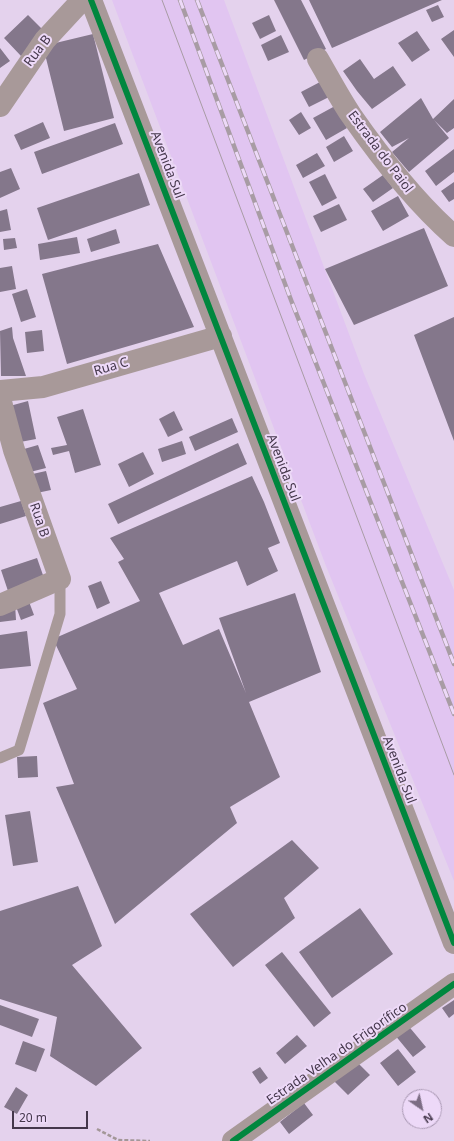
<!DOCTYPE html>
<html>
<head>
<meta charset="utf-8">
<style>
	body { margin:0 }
	#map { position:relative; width:454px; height:1141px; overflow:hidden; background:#e4d2ed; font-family:"Noto Sans",sans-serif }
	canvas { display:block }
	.north { position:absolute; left:402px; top:1089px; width:40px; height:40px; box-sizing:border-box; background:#edd9f8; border:1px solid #a998b3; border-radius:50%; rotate:146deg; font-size:11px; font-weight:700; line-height:16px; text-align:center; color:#44374b }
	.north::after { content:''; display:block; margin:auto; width:14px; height:18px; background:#7c6d84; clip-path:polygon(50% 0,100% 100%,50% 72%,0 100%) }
	.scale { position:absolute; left:12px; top:1111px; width:76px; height:18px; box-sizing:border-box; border:2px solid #44374b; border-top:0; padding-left:5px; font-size:12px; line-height:14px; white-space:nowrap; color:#44374b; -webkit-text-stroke:3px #edd9f8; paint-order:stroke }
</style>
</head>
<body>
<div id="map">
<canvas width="454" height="1141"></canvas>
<div class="north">N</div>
<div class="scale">20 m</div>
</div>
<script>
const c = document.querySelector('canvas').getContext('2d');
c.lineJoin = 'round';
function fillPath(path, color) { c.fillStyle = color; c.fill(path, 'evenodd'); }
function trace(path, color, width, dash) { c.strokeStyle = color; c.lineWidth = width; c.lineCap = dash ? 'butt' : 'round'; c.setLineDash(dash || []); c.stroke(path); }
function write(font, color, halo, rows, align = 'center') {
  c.font = font + ' "Noto Sans",sans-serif'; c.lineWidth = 4; c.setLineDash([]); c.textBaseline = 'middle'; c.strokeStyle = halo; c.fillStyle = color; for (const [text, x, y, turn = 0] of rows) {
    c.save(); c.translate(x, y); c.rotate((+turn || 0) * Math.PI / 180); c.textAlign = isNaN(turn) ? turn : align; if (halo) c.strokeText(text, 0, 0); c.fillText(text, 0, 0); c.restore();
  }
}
fillPath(new Path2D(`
	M 112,0 L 224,0 L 364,374 L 454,590 L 454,881 L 326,566 Z`), '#e1c5f1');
fillPath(new Path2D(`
	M 274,0 L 301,0 L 326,49 L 304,60 Z
	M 309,0 L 442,0 L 332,48 Z
	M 438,5 L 444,17 L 432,22 L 426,10 Z
	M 28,15 L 45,32 L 21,56 L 4,38 Z
	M 269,15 L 276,31 L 260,39 L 252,23 Z
	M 454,30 L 454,57 L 441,39 Z
	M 417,31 L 430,50 L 412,62 L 398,43 Z
	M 93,34 L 114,118 L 64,131 L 43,46 Z
	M 281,35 L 289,52 L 268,61 L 261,45 Z
	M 0,48 L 10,61 L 0,68 Z
	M 360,59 L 374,79 L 393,66 L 406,85 L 372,109 L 357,91 L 343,71 Z
	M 320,82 L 329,97 L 309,107 L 301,92 Z
	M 421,98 L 433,119 L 454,99 L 454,128 L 447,133 L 434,120 L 449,138 L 409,172 L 392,152 L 409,138 L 392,147 L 380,132 Z
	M 335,106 L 347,128 L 326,140 L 313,118 Z
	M 301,112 L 311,128 L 299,135 L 289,120 Z
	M 43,122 L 50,138 L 21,150 L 14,135 Z
	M 115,123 L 123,144 L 42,174 L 34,152 Z
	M 344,136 L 353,151 L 334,162 L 326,147 Z
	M 454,149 L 454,172 L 436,186 L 425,171 Z
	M 317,153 L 325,166 L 303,178 L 296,165 Z
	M 11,168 L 20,189 L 0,198 L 0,172 Z
	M 139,173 L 150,205 L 48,240 L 37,208 Z
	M 325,174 L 337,198 L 322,206 L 309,182 Z
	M 383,175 L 393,188 L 373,202 L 363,189 Z
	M 454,182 L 454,199 L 449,202 L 441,191 Z
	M 398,196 L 409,216 L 383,231 L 371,211 Z
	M 339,204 L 347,220 L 321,232 L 313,216 Z
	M 7,209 L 11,230 L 0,232 L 0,211 Z
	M 424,228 L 448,286 L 354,325 L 325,269 Z
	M 116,229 L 120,243 L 91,252 L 87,239 Z
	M 77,237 L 80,253 L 40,260 L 38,244 Z
	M 15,238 L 17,248 L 4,250 L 3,239 Z
	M 158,244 L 194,327 L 67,364 L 42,274 Z
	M 12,266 L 16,289 L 0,292 L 0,268 Z
	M 27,289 L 36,317 L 21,322 L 12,294 Z
	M 454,317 L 454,441 L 414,335 Z
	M 12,327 L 13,338 L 26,376 L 1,376 L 0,331 Z
	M 42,330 L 44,351 L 27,353 L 25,332 Z
	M 28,401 L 36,439 L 15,443 L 6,407 Z
	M 83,409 L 101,465 L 75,473 L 69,451 L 53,455 L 51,448 L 67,445 L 57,417 Z
	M 174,411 L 183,430 L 168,437 L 159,419 Z
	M 232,418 L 238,432 L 195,451 L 189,437 Z
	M 182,441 L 186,454 L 162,462 L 158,449 Z
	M 238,443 L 247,464 L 118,524 L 108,504 Z
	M 38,445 L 46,468 L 26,473 L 17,451 Z
	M 143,452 L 154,474 L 129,487 L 118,464 Z
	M 46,471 L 51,490 L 32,494 L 28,475 Z
	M 252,476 L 264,502 L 280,543 L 268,548 L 278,571 L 247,586 L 237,561 L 159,593 L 183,645 L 219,629 L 246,693 L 219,618 L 295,593 L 321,672 L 249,702 L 280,777 L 230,807 L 237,823 L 115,924 L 56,787 L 74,784 L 43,703 L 77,689 L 53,639 L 140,601 L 118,562 L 124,559 L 110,538 Z
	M 21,501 L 26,516 L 0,524 L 0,507 Z
	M 37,558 L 44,578 L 8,591 L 1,570 Z
	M 101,581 L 110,603 L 97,609 L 88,586 Z
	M 28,599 L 34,615 L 21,620 L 15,604 Z
	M 15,604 L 16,620 L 0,622 L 0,610 Z
	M 27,631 L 31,666 L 0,669 L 0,635 Z
	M 37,756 L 38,777 L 18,778 L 17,757 Z
	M 30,811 L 38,862 L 13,866 L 5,815 Z
	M 292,840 L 319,868 L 284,898 L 295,918 L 233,967 L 190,914 Z
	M 78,886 L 102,946 L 72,965 L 142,1048 L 96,1086 L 50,1056 L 57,1017 L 0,999 L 0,911 Z
	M 360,908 L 393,954 L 332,998 L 299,952 Z
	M 282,952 L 331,1013 L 314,1027 L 265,965 Z
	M 454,1000 L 454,1014 L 449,1018 L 442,1008 Z
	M 0,1005 L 39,1019 L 32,1037 L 0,1025 Z
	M 406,1023 L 426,1047 L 413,1057 L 394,1034 Z
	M 297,1035 L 307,1046 L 285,1064 L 276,1053 Z
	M 23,1041 L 45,1049 L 36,1072 L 15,1064 Z
	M 398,1049 L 416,1072 L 398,1086 L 380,1063 Z
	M 355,1060 L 370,1075 L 348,1095 L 333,1080 Z
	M 260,1067 L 268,1078 L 260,1084 L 252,1072 Z
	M 16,1087 L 28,1095 L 17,1114 L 4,1107 Z
	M 304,1103 L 313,1115 L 289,1134 L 280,1122 Z`), '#84778b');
trace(new Path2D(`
	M 97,1129 L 118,1140 L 150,1141`), '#a39798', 2.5, [4, 2]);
trace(new Path2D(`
	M 0,758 L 19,750 L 60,614 L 60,579`), '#a89999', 11);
trace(new Path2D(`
	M 91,0 L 454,943
	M 318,59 C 329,78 339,97 351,115 C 381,158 414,201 454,236
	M 0,106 L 45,40 L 82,0
	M 0,391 L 43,387 L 221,336
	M 0,398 L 14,450 L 60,579 L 0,605
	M 233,1141 L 454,984`), '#a89999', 22);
trace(new Path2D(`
	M 162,0 L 454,775`), '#a89ca4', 1);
const rail = new Path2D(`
	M 180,0 L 291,300 L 454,714
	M 197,0 L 454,664`);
trace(rail, '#a89ca4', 4.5);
trace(rail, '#edd9f8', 3, [9]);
trace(new Path2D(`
	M 91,0 L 454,943
	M 233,1141 L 454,984`), '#00873e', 6);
write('13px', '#44374b', '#edd9f8', [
	["Rua B",38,51,-53],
	["Estrada do Paiol",380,152,53],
	["Avenida Sul",167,165,69],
	["Rua C",111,367,-16],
	["Avenida Sul",283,468,69],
	["Rua B",39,520,71],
	["Avenida Sul",399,770,69],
	["Estrada Velha do Frigorífico",337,1054,-35]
]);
</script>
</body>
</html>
